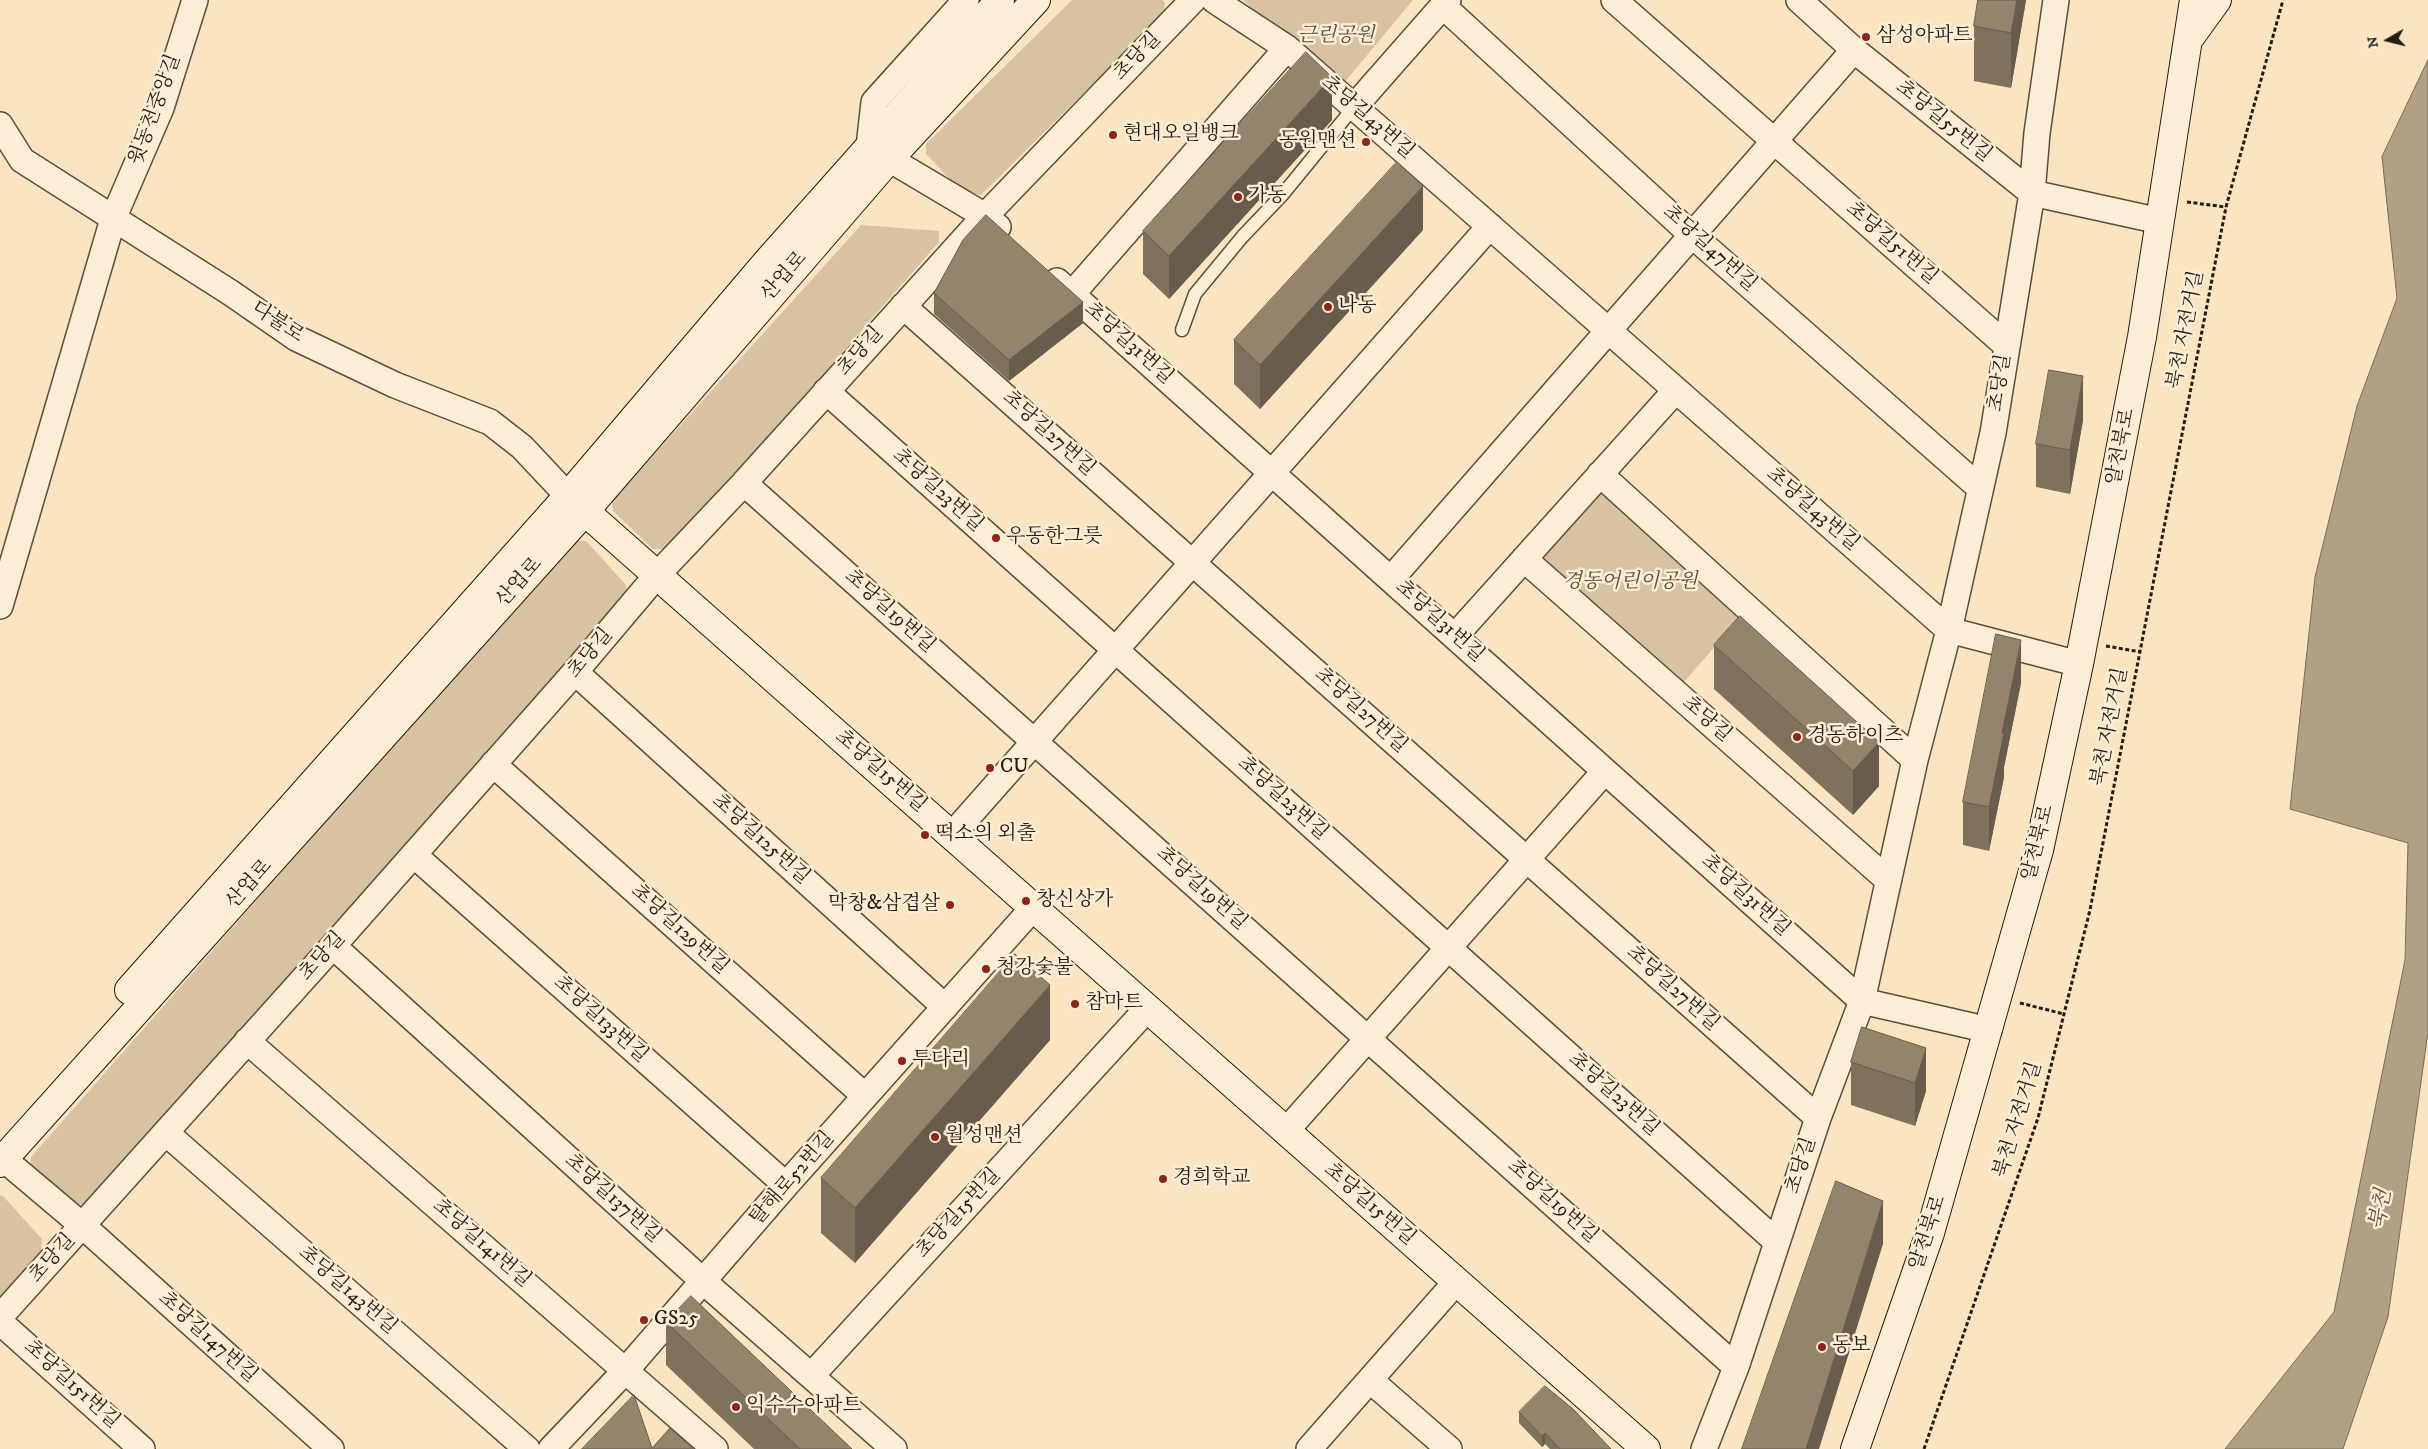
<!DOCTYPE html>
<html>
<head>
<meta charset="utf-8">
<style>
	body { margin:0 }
	#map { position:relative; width:2428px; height:1449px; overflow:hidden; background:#fbe4c0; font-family:"IM FELL DW Pica",serif }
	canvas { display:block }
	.north { position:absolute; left:2363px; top:15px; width:50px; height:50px; -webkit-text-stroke:4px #fcedd6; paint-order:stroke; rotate:262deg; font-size:14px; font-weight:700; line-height:20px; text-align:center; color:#251c11 }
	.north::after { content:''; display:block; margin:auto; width:18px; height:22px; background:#251c11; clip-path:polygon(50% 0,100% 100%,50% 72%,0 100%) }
</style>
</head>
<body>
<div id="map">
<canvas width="2428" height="1449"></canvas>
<div class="north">N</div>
</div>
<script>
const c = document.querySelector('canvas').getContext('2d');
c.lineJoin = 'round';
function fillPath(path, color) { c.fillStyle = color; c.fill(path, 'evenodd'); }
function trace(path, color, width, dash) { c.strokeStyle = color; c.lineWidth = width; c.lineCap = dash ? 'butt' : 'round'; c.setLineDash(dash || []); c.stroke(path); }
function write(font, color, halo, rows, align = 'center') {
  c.font = font + ' "IM FELL DW Pica","Noto Serif KR",serif'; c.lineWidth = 5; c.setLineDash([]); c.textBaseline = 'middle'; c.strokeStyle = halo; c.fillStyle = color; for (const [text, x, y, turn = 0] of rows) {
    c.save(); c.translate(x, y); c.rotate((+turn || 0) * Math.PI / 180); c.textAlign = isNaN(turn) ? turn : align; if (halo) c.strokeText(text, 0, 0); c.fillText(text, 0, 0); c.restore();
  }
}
fillPath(new Path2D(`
	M 1072,0 L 1163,0 L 1165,3 L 1164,13 L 981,195 L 963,193 L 926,154 L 926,144 Z
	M 1243,0 L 1413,0 L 1339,89 Z
	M 861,225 L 939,231 L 939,242 L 670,549 L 653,549 L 613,511 L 612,501 Z
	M 1601,492 L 1739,619 L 1677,690 L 1536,563 Z
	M 574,539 L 587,542 L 626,585 L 626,596 L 88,1205 L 71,1204 L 31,1167 L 31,1157 Z
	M 0,1195 L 3,1196 L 42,1239 L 41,1250 L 0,1297 Z`), '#d7c2a2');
const water = new Path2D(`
	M 2428,60 L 2428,1032 L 2388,1317 L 2343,1449 L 2225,1449 L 2334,1312 L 2405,960 L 2408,843 L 2290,809 L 2315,577 L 2357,406 L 2397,298 L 2382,157 Z`);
fillPath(water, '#b2a084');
trace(water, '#7a6b56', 1);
const lane = new Path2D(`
	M 1182,330 L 1195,294 L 1243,236 L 1283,194 L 1354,107`);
const street = new Path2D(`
	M 966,0 L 874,102 L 869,147 L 985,216 L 998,227
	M 1214,0 L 1287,48 L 1949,630 L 2079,664
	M 1614,0 L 2007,346
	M 1799,0 L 1854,50 L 2032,193 L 2160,221
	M 1443,6 L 1692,235 L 1980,488
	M 1354,107 L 1448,0
	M 0,125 L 22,160 L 231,293 L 296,338 L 395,385 L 490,422 L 522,447 L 568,496
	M 1057,281 L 1862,1001 L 1989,1030
	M 1072,294 L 1287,48
	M 903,306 L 1818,1118
	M 826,391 L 1777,1242
	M 1600,474 L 1915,760
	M 744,483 L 1736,1367
	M 1524,559 L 1888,880
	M 1391,579 L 1854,50
	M 0,606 L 113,219 L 161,108 L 195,0
	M 1455,636 L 1676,390
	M 575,672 L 945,1007
	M 493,764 L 865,1096
	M 951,836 L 1490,226
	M 414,855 L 786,1185
	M 333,946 L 703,1281 L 894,1449
	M 247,1041 L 715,1449
	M 1286,1131 L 1605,771
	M 166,1133 L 527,1449
	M 0,1156 L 83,1226 L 331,1449
	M 0,1317 L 333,946 L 575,672 L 657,575 L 744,483 L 985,216 L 1193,0
	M 0,1322 L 142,1449
	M 812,1375 L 1147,1009
	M 1370,1380 L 1449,1449
	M 551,1449 L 626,1370 L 786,1185 L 1033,908
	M 1309,1449 L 1456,1282
	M 1704,1449 L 1736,1367 L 1818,1118 L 1862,1001 L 1915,760 L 1949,630 L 1993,433 L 2032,193 L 2037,133 L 2056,0`);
const secondary = new Path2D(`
	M 2191,36 L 2217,0
	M 572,500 L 1646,1449
	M 129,990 L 568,496 L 766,263 L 1000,0
	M 0,1163 L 585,511 L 889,159 L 1036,0
	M 1855,1449 L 1930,1233 L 2039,850 L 2079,664 L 2142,337 L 2194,0`);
trace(lane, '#5a4e3d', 15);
trace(street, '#5a4e3d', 28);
trace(secondary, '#251c11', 30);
trace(new Path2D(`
	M 2187,202 L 2226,207
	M 2106,646 L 2141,652
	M 2020,1003 L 2064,1014
	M 1924,1449 L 2038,1118 L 2090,910 L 2226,207 L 2283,0`), '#251c11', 3, [4, 2.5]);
trace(lane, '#fcedd6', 12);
trace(street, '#fcedd6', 25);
trace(secondary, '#fcedd6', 28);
fillPath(new Path2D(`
	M 1978,0 L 2026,0 L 2011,88 L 1974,81 L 1974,26 Z
	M 1332,120 L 1169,299 L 1143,274 L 1143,231 Z
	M 1423,230 L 1260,409 L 1234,384 L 1234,340 Z
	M 934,293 L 1083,323 L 1009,381 L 934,314 Z
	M 2083,420 L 2070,494 L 2036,487 L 2036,444 Z
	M 1714,645 L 1879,786 L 1853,815 L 1714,689 Z
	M 2021,683 L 2004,767 L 2004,777 L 1989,851 L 1963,845 L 1963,802 Z
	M 1862,1027 L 1926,1091 L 1915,1126 L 1851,1105 L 1851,1062 Z
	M 1050,1040 L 855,1263 L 821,1233 L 821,1178 Z
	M 666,1322 L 852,1449 L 754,1449 L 666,1365 Z
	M 1519,1412 L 1611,1449 L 1550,1449 L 1545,1444 L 1542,1447 L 1519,1423 Z`), '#7f725d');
fillPath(new Path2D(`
	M 2017,0 L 2026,0 L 2011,88 L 2011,33 Z
	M 1332,77 L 1332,120 L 1169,299 L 1169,256 Z
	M 1423,186 L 1423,230 L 1260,409 L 1260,365 Z
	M 1083,302 L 1083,323 L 1009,381 L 1009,360 Z
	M 2083,376 L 2083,420 L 2070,494 L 2070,450 Z
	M 2021,640 L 2021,683 L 2004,767 L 2004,777 L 1989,851 L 1989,807 L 2002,733 Z
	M 1879,742 L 1879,786 L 1853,815 L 1853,771 Z
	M 1050,985 L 1050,1040 L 855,1263 L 855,1208 Z
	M 1926,1048 L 1926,1091 L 1915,1126 L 1915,1083 Z
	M 1883,1201 L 1883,1244 L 1819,1449 L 1806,1449 Z
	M 1545,1433 L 1545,1444 L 1542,1447 L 1542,1436 Z`), '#685c4c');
const building = new Path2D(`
	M 1978,0 L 2017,0 L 2011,33 L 1974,26 Z
	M 1306,52 L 1332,77 L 1169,256 L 1143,231 Z
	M 1397,162 L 1423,186 L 1260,365 L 1234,340 Z
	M 986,215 L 1083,302 L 1009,360 L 934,293 L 963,240 Z
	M 2049,370 L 2083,376 L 2070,450 L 2036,444 Z
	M 1740,616 L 1879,742 L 1853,771 L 1714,645 Z
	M 1996,634 L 2021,640 L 2002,733 L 2004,733 L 1989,807 L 1963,802 Z
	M 1015,954 L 1050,985 L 855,1208 L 821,1178 Z
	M 1862,1027 L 1926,1048 L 1915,1083 L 1851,1062 Z
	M 1836,1181 L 1883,1201 L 1806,1449 L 1742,1449 Z
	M 691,1296 L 852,1449 L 800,1449 L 666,1322 Z
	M 1545,1386 L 1573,1409 L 1611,1449 L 1560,1449 L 1545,1433 L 1542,1436 L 1519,1412 Z
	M 634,1395 L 652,1448 L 670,1428 L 693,1449 L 582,1449 Z`);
fillPath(building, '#94846c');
trace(building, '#685c4c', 1);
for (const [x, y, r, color] of [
	[1866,37,5,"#8f2418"],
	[1113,135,5,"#8f2418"],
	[1366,142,5,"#8f2418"],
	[1238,197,5,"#8f2418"],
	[1328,307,5,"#8f2418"],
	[996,538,5,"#8f2418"],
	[1797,737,5,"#8f2418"],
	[990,768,5,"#8f2418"],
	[925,835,5,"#8f2418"],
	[1026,901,5,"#8f2418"],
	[950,905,5,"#8f2418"],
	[986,969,5,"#8f2418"],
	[1075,1004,5,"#8f2418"],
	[902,1061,5,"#8f2418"],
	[935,1137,5,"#8f2418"],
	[1163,1179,5,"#8f2418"],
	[644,1320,5,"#8f2418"],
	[1822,1347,5,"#8f2418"],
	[736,1407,5,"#8f2418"]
]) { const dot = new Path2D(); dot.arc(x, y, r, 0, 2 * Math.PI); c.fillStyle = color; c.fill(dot); trace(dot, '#fcedd6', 2); }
write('italic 20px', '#5a4e3c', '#fcedd6', [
	["근린공원",1336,37],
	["경동어린이공원",1630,583]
]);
write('20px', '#251c11', '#fcedd6', [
	["삼성아파트",1876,37],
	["현대오일뱅크",1123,135],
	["동원맨션",1356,142,"right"],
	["가동",1248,197],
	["나동",1338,307],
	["우동한그릇",1006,538],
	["경동하이츠",1807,737],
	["CU",1000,768],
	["떡소의 외출",935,835],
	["창신상가",1036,901],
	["막창&삼겹살",940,905,"right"],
	["청강숯불",996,969],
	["참마트",1085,1004],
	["투다리",912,1061],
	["월성맨션",945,1137],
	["경희학교",1173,1179],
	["GS25",654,1320],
	["동보",1832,1347],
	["익수수아파트",746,1407]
], 'left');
write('20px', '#251c11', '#fcedd6', [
	["초당길",1138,57,-46],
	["윗동천중앙길",156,110,-70],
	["초당길43번길",1367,118,41],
	["초당길55번길",1943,122,39],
	["초당길51번길",1891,244,41],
	["초당길47번길",1709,249,42],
	["산업로",785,277,-49],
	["다불로",277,323,33],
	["북천 자전거길",2187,330,-79],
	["초당길31번길",1128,344,42],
	["초당길",861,352,-48],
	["초당길",2001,383,-81],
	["초당길27번길",1048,434,42],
	["알천북로",2122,447,-79],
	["초당길23번길",937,491,42],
	["초당길43번길",1812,510,41],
	["산업로",520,583,-48],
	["초당길19번길",889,612,42],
	["초당길31번길",1439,622,42],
	["초당길",591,654,-50],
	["초당길27번길",1360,711,42],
	["초당길",1706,720,41],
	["북천 자전거길",2111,727,-79],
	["초당길15번길",880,772,41],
	["초당길23번길",1282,799,42],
	["초당길125번길",760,840,42],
	["알천북로",2039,843,-76],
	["산업로",250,885,-48],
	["초당길19번길",1201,889,42],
	["초당길31번길",1745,896,42],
	["초당길129번길",679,930,42],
	["초당길",323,957,-48],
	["초당길27번길",1672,989,42],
	["초당길133번길",600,1020,42],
	["초당길23번길",1613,1095,42],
	["북천 자전거길",2019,1120,-73],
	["초당길",1802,1166,-72],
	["탈해로52번길",793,1179,-49],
	["초당길137번길",612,1199,42],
	["초당길19번길",1552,1202,42],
	["초당길15번길",1369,1205,41],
	["초당길15번길",959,1214,-47],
	["알천북로",1929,1233,-72],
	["초당길141번길",481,1244,41],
	["초당길",53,1259,-48],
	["초당길143번길",347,1291,41],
	["초당길147번길",207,1338,42],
	["초당길151번길",71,1385,42]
]);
write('italic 21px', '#5d513f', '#fcedd6', [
	["북천",2382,1210,-79]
]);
</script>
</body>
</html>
